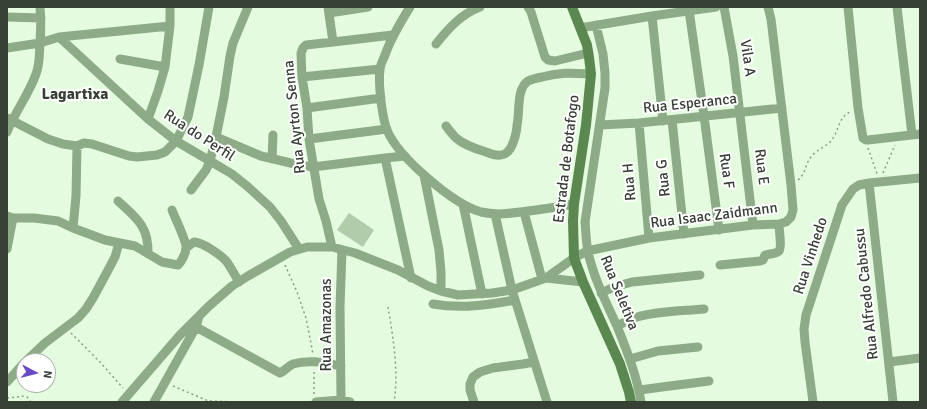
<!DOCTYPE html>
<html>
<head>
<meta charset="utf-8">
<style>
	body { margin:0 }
	#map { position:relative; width:927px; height:409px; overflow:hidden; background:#e4fbdf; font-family:Signika,sans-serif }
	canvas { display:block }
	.frame { position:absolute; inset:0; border:8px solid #374035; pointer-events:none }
	.north { position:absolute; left:16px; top:353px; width:40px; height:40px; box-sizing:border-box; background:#fff; border:1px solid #afb3ae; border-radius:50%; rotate:97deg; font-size:11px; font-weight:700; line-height:16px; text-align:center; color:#374035 }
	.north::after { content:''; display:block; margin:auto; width:14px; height:18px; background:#694bc4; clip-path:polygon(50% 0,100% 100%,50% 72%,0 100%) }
</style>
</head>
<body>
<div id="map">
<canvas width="927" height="409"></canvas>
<div class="frame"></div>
<div class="north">N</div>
</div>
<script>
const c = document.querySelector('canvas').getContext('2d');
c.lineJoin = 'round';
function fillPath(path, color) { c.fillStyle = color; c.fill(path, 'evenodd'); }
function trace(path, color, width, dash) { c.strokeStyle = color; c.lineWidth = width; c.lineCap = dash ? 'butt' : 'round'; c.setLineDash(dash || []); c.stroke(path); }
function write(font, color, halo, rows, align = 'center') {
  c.font = font + ' Signika,sans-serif'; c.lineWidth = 4; c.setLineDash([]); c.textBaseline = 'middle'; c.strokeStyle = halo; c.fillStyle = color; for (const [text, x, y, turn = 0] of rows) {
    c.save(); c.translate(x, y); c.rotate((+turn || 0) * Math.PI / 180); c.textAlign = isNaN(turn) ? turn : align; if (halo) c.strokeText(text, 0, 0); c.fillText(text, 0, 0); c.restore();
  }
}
fillPath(new Path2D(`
	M 349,213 L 374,230 L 363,247 L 337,230 Z`), '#b1ccaa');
trace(new Path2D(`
	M 868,148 L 877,174
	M 883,173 L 895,145
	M 798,180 C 806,174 805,163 812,156 C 817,149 829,146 833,138 C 839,129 839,117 850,112
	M 285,265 L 297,292 L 306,318 L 313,354
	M 388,307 C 393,336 399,373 394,402
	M 71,333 L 100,362 L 123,388
	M 173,386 L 206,400 L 211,401 L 240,402
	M 314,394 L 314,370
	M 7,398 L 25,396 L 27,397 L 31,402`), '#8c9c89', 1.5, [2, 3]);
trace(new Path2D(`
	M 328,7 L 333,42 L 306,45 L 303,48 L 301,53 L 302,77 L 307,108 L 309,139 L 319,199 L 326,221 L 332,247
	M 410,7 C 400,23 391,38 385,55 C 383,60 380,65 380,70 C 378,83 382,117 387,130 C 398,157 453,204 481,212 C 494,215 508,214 520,212 C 539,210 556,207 574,204
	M 528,7 L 531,12 L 545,57 L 548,60 L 555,61 L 588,53
	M 724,7 L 733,56 L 753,225
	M 848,7 L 858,108 L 863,138 L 866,140 L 868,140 L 920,134
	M 897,7 L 912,135
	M 689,10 L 704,116 L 719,230
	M 329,13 L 368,7
	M 652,16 L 663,121
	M 7,17 L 41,18
	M 596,25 L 603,54 L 605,73 L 605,88 L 585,222 C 586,232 586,242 588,252 C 594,279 606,302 617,326 C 627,351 637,376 641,402
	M 580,28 L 652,16 L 716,7
	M 59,37 L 148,119 L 176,141 L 210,161 L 232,174 L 247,186 L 270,207 L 281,221 L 299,249
	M 333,42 L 393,35
	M 436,44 C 448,29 461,14 480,7
	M 7,48 L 40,43 L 59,37 L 170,26
	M 120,59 L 165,67
	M 302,77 L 380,69
	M 307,108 L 381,98
	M 7,118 L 48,139 L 63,144 L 77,146 L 84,143 L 92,144 L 129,156 L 137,157 L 157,155 L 165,152 L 176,141 L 188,117 L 199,65 L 209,7
	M 148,119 L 158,91 L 165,67 L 170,26 L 170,7
	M 672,120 L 684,234
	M 639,123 L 649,238
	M 600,125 L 639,123 L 782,108
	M 446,126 C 449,130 452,134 456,138 C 464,145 476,149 486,152 C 503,159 510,155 515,137 C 516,133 517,129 517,125 C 520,113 516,89 528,81 C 532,79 537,78 542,77 C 561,72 572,73 591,74
	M 7,132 C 15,112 29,94 36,74 C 40,64 39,54 40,44 C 41,31 41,19 40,7
	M 216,137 L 261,156 L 299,165 L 313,167 L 385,158 L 405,156
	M 309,139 L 387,129
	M 385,158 L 411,278
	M 272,159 L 273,135
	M 424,175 L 439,250 L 441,272 L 441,291
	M 869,183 L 893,402
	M 191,190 L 206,170 L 210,161 L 216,137 L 224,97 L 230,56 L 233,43 L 248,7
	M 118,201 C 137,218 149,227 148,254
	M 463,204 L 482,294
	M 524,212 L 542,279
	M 495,214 L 512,290 L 547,402
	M 7,216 L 13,218 L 34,218 L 58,221 L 73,228 L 105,240 L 135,246 L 162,262 L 178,265 C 182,261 186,253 186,247 C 186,240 175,218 172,210
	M 73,228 L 76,196 L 77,146
	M 186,248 L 194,242 C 204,243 221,255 227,262 C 231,268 235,275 239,282
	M 7,249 L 13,218
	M 720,265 L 760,261 L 763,260 L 765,255 C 769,254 776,254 779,251 C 782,247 779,230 779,224
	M 546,278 L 574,258 L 587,251 L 649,238 L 753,225 L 779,224 L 786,222 L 791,217 L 793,210 L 791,185 L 771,19 L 768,7
	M 601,293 L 614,287 L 632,282 L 700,275
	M 433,304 C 461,309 488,305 515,300
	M 617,326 C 623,323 630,319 637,317 C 658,311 682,311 704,309
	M 196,327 L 280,373 C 285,371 288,366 293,364 C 309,359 325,363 341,366
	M 630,359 L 658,351 L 698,347
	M 26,361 L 45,343 L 78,318 L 86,309 L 93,298 L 106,274 L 115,257 L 119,243
	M 889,362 L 920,358
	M 7,382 L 24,363
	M 640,390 L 662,387 L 709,381
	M 341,400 L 340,307 L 342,250
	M 122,402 L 180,335 L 197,318
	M 154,402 L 196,327 L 199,316 L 209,306 L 232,286 L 248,276 L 290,252 L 307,247 L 332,247 L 355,253 L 398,270 L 428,286 L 441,291 L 458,295 L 492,293 L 512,290 L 546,278 L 583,282
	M 316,402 L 341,400 L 350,402
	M 474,402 L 470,390 L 470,384 L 473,377 L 480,372 L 493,368 L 523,364 L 534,362
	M 813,402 L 805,342 L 804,329 L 806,315 L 842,205 L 853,189 L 859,185 L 869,183 L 920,178`), '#8cab86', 9);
trace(new Path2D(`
	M 572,7 L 587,45 L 589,57 L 591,74 L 586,125 L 574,204 L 573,221 L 574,258 L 583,282 L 620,364 L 629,392 L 631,402`), '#5a8850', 10);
write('15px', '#374035', '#fff', [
	["Vila A",747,58,82],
	["Rua Esperanca",690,104,-6],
	["Rua Ayrton Senna",295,117,-96],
	["Rua do Perfil",199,136,33],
	["Estrada de Botafogo",567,159,-83],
	["Rua E",761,167,83],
	["Rua F",726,171,82],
	["Rua G",664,178,-96],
	["Rua H",630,182,-95],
	["Rua Isaac Zaidmann",714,216,-7],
	["Rua Vinhedo",811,256,-72],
	["Rua Seletiva",619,293,68],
	["Rua Alfredo Cabussu",867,294,-96],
	["Rua Amazonas",327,325,-90]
]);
write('bold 16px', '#374035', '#fff', [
	["Lagartixa",75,95]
]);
</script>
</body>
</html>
